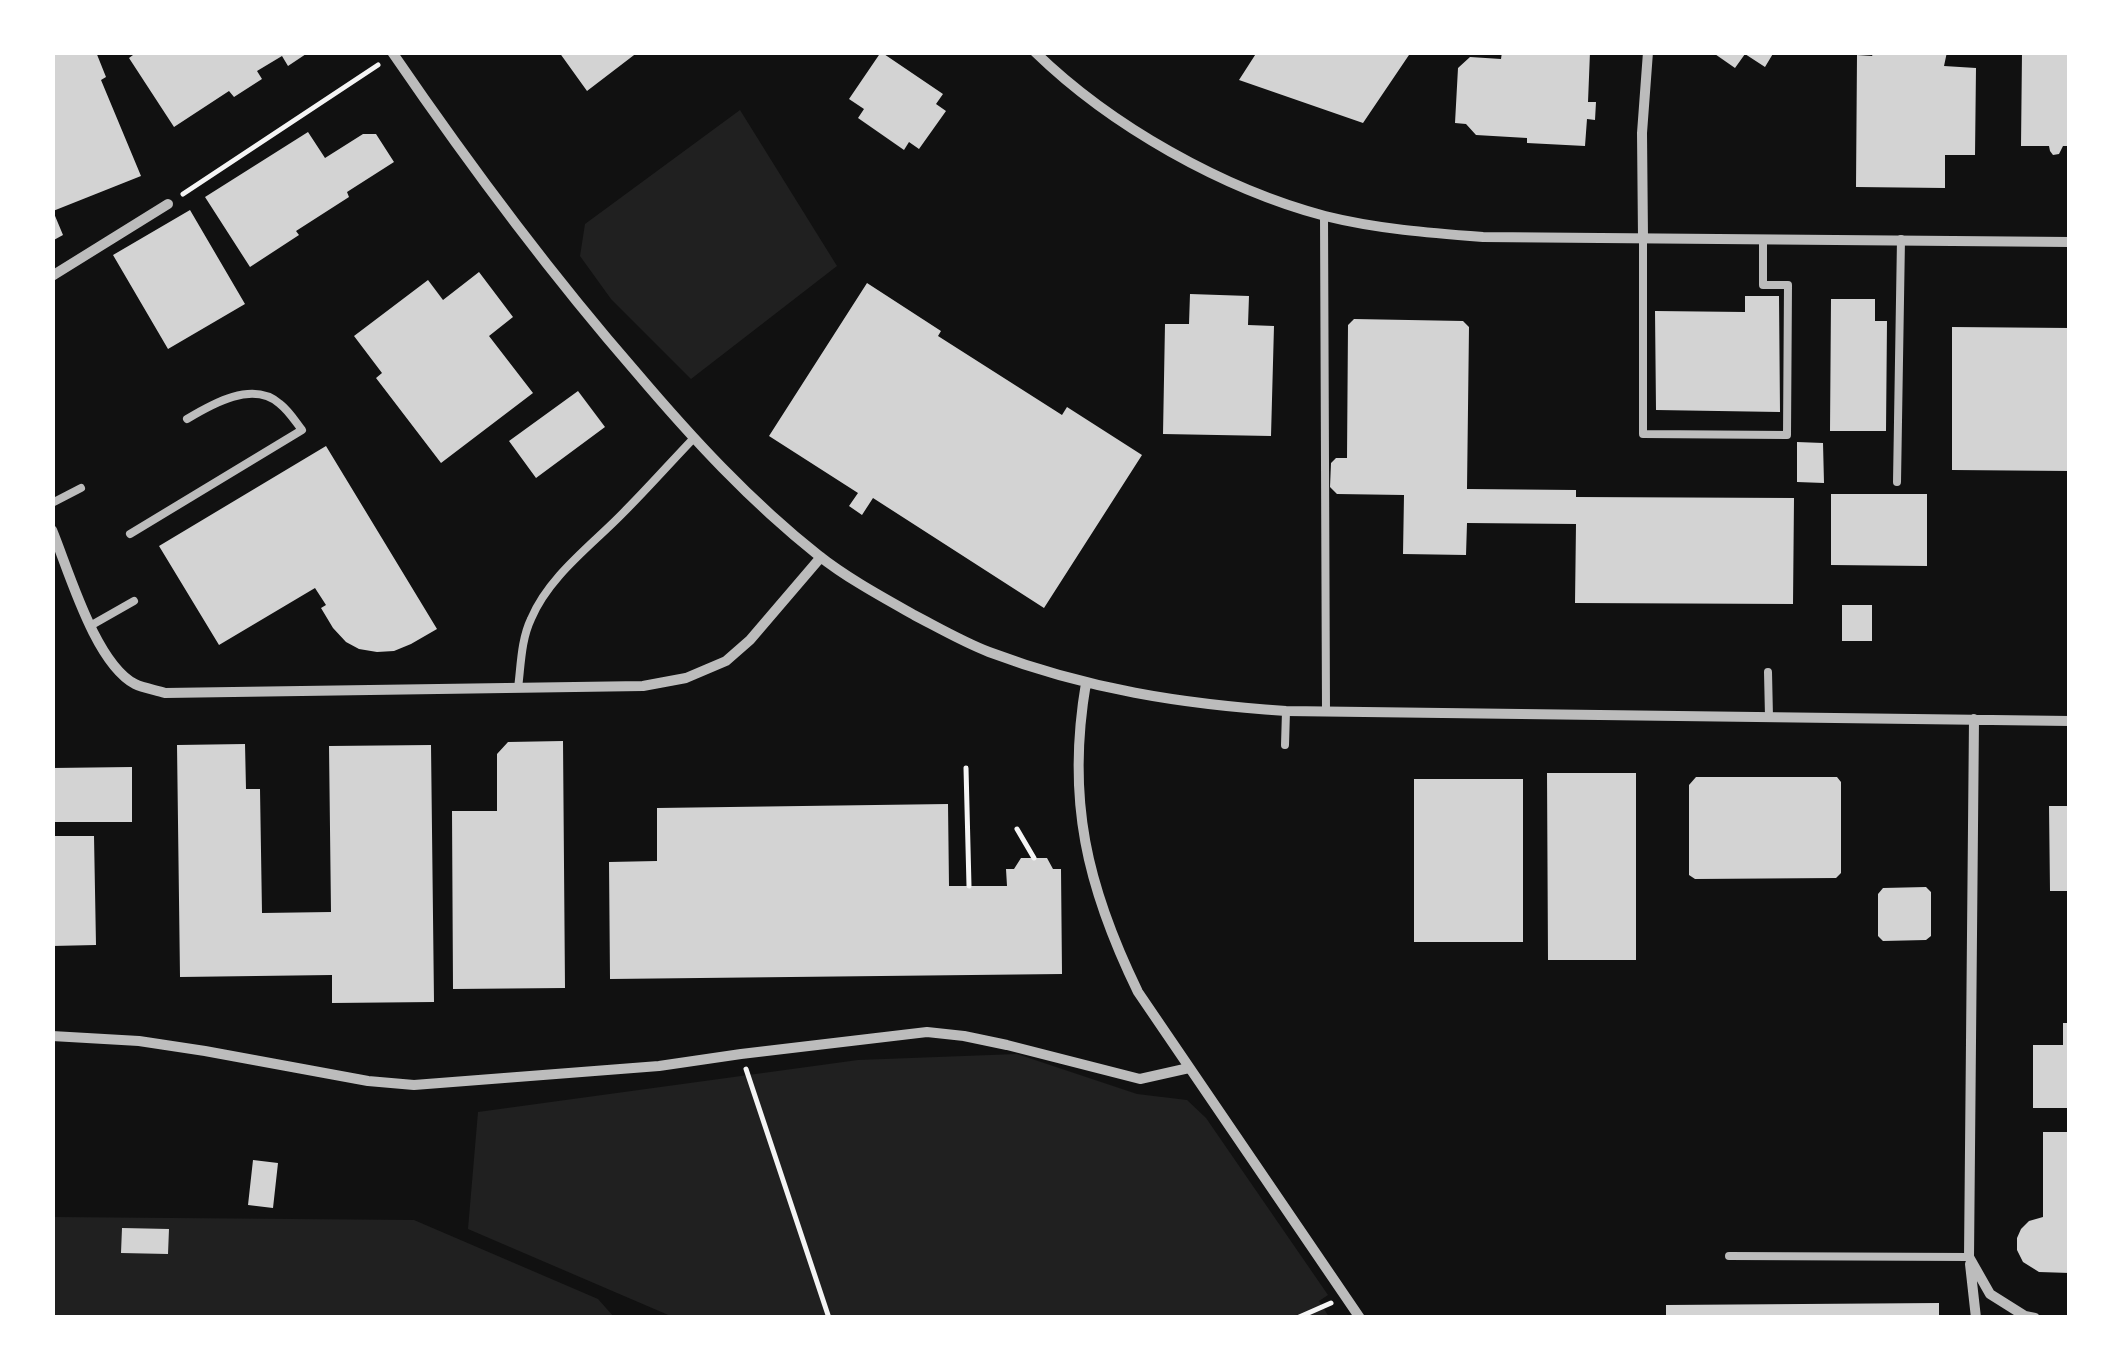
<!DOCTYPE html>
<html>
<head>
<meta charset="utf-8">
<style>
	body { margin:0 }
	#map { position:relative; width:2122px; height:1370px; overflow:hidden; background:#111; font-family:Mulish,sans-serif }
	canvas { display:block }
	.frame { position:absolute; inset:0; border:55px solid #fff; pointer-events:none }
</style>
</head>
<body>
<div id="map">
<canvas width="2122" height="1370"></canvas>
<div class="frame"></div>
</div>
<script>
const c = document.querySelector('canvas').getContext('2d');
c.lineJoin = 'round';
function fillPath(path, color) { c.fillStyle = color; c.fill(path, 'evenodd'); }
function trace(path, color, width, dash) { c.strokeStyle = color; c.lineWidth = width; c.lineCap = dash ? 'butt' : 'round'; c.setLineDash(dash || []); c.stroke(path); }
fillPath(new Path2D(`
	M 740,110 L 837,266 L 691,379 L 611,299 L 580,256 L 585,224 Z
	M 1017,1054 L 1137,1094 L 1187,1100 L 1206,1118 L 1328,1295 L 1319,1301 L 1329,1317 L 673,1317 L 468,1229 L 478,1112 L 858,1060 Z
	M 53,1217 L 414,1220 L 598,1299 L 614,1317 L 53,1318 Z`), '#202020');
fillPath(new Path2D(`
	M 52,52 L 96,52 L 106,77 L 101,80 L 141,176 L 53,211 L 63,235 L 52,241 Z
	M 137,52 L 309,52 L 288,66 L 282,56 L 257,71 L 262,79 L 234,97 L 229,91 L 174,127 L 129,58 Z
	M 559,52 L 638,52 L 587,91 Z
	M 881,52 L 943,94 L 936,104 L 946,111 L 919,149 L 909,142 L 904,150 L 858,118 L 864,109 L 849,99 Z
	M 1257,52 L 1411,52 L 1363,123 L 1239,80 Z
	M 1502,52 L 1590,52 L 1588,102 L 1596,102 L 1595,120 L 1587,119 L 1585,146 L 1527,143 L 1527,138 L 1476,135 L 1466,124 L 1455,123 L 1458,68 L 1470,57 L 1501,59 Z
	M 1712,52 L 1774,52 L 1765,67 L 1745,54 L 1735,68 Z
	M 1874,52 L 1947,52 L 1944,66 L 1976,68 L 1975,155 L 1945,155 L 1945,188 L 1856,187 L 1857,55 L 1872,56 Z
	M 2022,52 L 2070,52 L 2070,146 L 2063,146 L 2059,154 L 2053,155 L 2050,151 L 2049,146 L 2021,146 Z
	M 308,132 L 325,158 L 363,134 L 376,134 L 394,162 L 347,192 L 349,197 L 296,231 L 299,235 L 250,267 L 205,197 Z
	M 190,210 L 245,304 L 168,349 L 113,255 Z
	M 479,272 L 513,317 L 489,336 L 533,393 L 441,463 L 376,378 L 382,373 L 354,336 L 428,280 L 443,300 Z
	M 867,283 L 941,331 L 938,336 L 1062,415 L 1067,407 L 1142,455 L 1044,608 L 873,498 L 862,515 L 849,506 L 858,493 L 769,436 Z
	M 1190,294 L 1249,296 L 1248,325 L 1274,326 L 1271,436 L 1163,434 L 1165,324 L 1189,324 Z
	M 1745,296 L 1779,296 L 1780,412 L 1656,410 L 1655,311 L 1745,312 Z
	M 1831,299 L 1875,299 L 1875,321 L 1887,321 L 1886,431 L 1830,431 Z
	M 1354,319 L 1463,321 L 1469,327 L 1467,489 L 1576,490 L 1576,497 L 1794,498 L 1793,604 L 1575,603 L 1576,524 L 1467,523 L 1466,555 L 1403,554 L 1404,495 L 1337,494 L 1330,487 L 1331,463 L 1336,458 L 1347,458 L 1348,325 Z
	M 1952,327 L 2070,328 L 2070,471 L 1952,470 Z
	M 578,391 L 605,427 L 536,478 L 509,441 Z
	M 1797,442 L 1823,443 L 1824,483 L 1797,482 Z
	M 326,446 L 437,629 L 411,644 L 394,651 L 377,652 L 359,649 L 346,642 L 333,628 L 321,608 L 326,605 L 315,588 L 219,645 L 159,546 Z
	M 1831,494 L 1927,494 L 1927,566 L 1831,565 Z
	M 1842,605 L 1872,605 L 1872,641 L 1842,641 Z
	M 563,741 L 565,988 L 453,989 L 452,811 L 497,811 L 497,754 L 508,742 Z
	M 245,744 L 246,789 L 260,789 L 262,913 L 331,912 L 329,746 L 431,745 L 434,1002 L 332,1003 L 332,975 L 180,977 L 177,745 Z
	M 132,767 L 132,822 L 52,822 L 52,768 Z
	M 1547,773 L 1636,773 L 1636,960 L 1548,960 Z
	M 1696,777 L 1837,777 L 1841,782 L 1841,873 L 1836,878 L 1695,879 L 1689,875 L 1689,785 Z
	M 1414,779 L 1523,779 L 1523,942 L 1414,942 Z
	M 948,804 L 949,886 L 1007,886 L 1006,869 L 1014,869 L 1021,858 L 1047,858 L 1053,869 L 1061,869 L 1062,974 L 610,979 L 609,862 L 657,861 L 657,808 Z
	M 2049,806 L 2070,806 L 2070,891 L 2050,891 Z
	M 52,836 L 94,836 L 96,945 L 52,946 Z
	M 1926,887 L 1931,892 L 1931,936 L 1926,940 L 1883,941 L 1878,936 L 1878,894 L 1883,888 Z
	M 2063,1023 L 2070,1023 L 2070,1108 L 2033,1108 L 2033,1045 L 2063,1045 Z
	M 2043,1132 L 2070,1132 L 2070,1273 L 2039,1272 L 2023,1262 L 2017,1250 L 2017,1238 L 2021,1229 L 2029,1221 L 2043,1217 Z
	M 253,1160 L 278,1163 L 273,1208 L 248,1205 Z
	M 122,1228 L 169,1229 L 168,1254 L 121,1253 Z
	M 1939,1303 L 1939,1318 L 1666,1318 L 1666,1305 Z`), '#d3d3d3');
trace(new Path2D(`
	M 183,194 L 378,65
	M 966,768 L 969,886
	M 1017,829 L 1034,858
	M 746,1069 L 829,1318
	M 1297,1318 L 1331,1303`), '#f5f5f5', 5);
trace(new Path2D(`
	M 1324,216 L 1326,711
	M 1643,238 L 1643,434 L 1787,435 L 1788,285 L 1763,285 L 1763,239
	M 1897,482 L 1901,239
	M 52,503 L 81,488
	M 130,534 L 302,430 C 295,421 289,411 280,404 C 253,380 212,404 187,419
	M 90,626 L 134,601
	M 1768,672 L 1769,717
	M 518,688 C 521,665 521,640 531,619 C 549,576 592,545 623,513 C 647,489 670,463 693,439
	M 1285,745 L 1286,711
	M 1729,1256 L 1969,1257`), '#bcbcbc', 8);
trace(new Path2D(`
	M 392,52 C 468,163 548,271 636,372 C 692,438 750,501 818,555 C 847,578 882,597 914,615 C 939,628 963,642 989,652 C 1087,689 1181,704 1286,711 L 2070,721
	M 1035,52 C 1111,126 1223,189 1325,216 C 1377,229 1430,233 1483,237 L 2070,242
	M 1643,238 L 1642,133 L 1648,52
	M 52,276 L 168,204
	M 52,530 C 69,571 95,663 135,684 C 143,688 156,690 165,693 L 643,686 L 686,678 L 726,661 L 750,640 L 821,557
	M 1086,683 C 1066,800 1087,887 1138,992 L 1360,1318
	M 1974,719 L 1969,1257 L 1990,1294 L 2025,1316 L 2035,1318
	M 52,1036 L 139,1041 L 205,1051 L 368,1081 L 414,1085 L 659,1066 L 741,1054 L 927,1032 L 964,1036 L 1007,1045 L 1140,1079 L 1189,1068
	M 1970,1264 L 1976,1318`), '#bcbcbc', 10);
</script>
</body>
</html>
